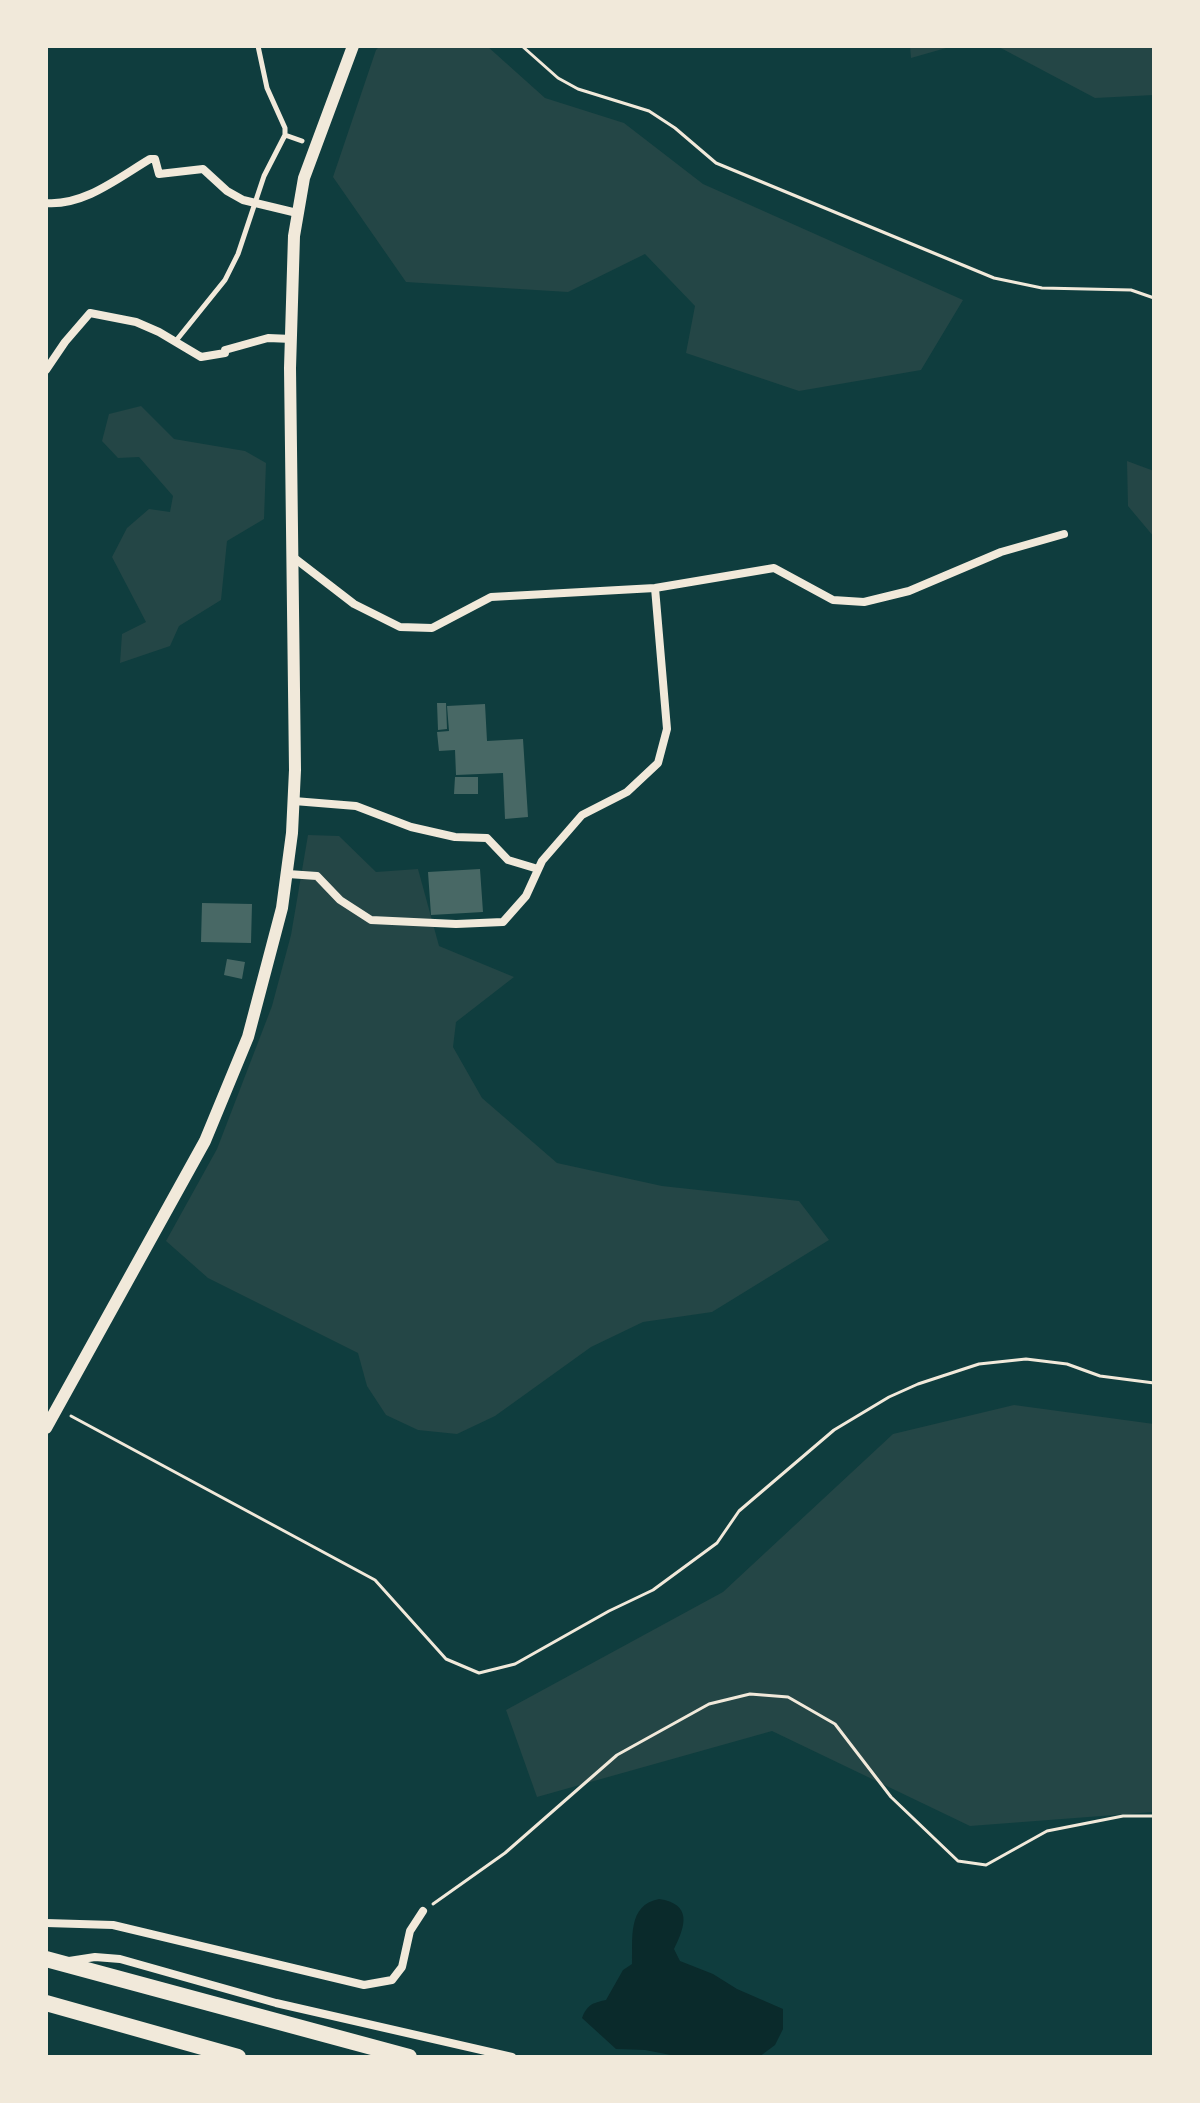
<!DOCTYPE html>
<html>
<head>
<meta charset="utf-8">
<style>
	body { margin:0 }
	#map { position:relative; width:1200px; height:2103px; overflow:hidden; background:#0f3d3e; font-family:Manrope,sans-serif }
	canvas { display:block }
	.frame { position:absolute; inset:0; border:48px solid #f1e9da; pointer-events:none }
</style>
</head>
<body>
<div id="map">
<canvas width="1200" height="2103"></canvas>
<div class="frame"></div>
</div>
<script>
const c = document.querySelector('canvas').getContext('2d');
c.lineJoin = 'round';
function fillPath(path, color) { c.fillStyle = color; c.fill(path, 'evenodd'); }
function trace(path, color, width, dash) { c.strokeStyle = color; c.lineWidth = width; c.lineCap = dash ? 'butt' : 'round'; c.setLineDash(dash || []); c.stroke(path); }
fillPath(new Path2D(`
	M 380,46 L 487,46 L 545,98 L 624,123 L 703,184 L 963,300 L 921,370 L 799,391 L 686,353 L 695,306 L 645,254 L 568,292 L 406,282 L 333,177 L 376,50 Z
	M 910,46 L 953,46 L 911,58 Z
	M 997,46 L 1154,46 L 1154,95 L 1095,98 Z
	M 141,406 L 174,439 L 245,451 L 266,463 L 264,519 L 227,541 L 221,600 L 179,626 L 170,646 L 120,663 L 122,634 L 146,622 L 112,557 L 127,528 L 149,509 L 170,512 L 173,496 L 139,457 L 118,458 L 102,441 L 109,414 Z
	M 1127,461 L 1154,471 L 1154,537 L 1128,506 Z
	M 308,835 L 339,836 L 376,872 L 418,869 L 439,946 L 514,977 L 456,1022 L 453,1047 L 482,1098 L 557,1163 L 662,1186 L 799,1201 L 829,1240 L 712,1312 L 643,1322 L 591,1347 L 495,1416 L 457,1434 L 418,1430 L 386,1415 L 367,1386 L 358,1353 L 208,1278 L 166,1241 L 217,1149 L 272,1006 L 291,935 Z
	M 1014,1405 L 1154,1424 L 1154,1812 L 970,1826 L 772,1731 L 537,1797 L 506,1710 L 723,1592 L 893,1434 Z`), '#244646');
fillPath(new Path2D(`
	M 659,1899 C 692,1904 686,1925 674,1949 L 680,1961 L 713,1974 L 737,1989 L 783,2009 L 783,2029 L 775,2045 L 759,2057 L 681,2057 L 645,2050 L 616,2049 L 582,2018 C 587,2005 592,2003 606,2000 L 623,1970 L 632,1964 C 633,1939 627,1905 659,1899 Z`), '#0a2a2b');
fillPath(new Path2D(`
	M 437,703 L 446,703 L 447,729 L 438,730 Z
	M 485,704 L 487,741 L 523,739 L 528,817 L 505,819 L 503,773 L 456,775 L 455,750 L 439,751 L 437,732 L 449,731 L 447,706 Z
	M 455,777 L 478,777 L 478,794 L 454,794 Z
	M 480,869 L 483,912 L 431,915 L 428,872 Z
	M 202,903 L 252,904 L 251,943 L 201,942 Z
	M 227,959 L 245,962 L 242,979 L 224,975 Z`), '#486865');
trace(new Path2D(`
	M 522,46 L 558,78 L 578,89 L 649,111 L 675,128 L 716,163 L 994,278 L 1042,288 L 1131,290 L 1154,298
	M 71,1416 L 375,1580 L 446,1659 L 479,1673 L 515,1664 L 609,1611 L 653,1590 L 717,1543 L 739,1511 L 834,1430 L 889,1397 L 918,1384 L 979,1364 L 1026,1359 L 1067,1364 L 1100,1376 L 1154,1383
	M 433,1904 L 505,1853 L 617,1755 L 709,1704 L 750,1694 L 788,1697 L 835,1724 L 891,1797 L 958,1861 L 986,1865 L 1047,1831 L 1123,1816 L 1154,1816`), '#f1e9da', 3);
trace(new Path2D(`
	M 285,135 L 302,141
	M 175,342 L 225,280 L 238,254 L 264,176 L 285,135 L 285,128 L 267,88 L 258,46`), '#f1e9da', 5);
trace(new Path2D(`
	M 46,203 C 84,206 118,178 150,159 L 155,159 L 159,174 L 203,169 L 227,191 L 243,200 L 297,213
	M 46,370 L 65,342 L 90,313 L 136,322 L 159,332 L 201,357 L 225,353 L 225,350 L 268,338 L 292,339
	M 293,557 L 354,604 L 400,627 L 432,628 L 491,597 L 655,588 L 774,568 L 833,600 L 864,602 L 909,591 L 1001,552 L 1064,534
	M 294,801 L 356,806 L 411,827 L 455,837 L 487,838 L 508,860 L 538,869
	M 288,874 L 317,876 L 340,900 L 371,920 L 456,924 L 503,922 L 526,896 L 542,861 L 582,815 L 627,792 L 658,763 L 667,729 L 655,588
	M 46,1923 L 113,1925 L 364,1985 L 392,1980 L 402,1967 L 410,1931 L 423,1911
	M 69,1961 L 95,1957 L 120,1959 L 276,2003 L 512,2057`), '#f1e9da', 8);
trace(new Path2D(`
	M 46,1428 L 205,1141 L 248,1037 L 282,908 L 292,833 L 295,770 L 290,368 L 294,236 L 304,178 L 353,46`), '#f1e9da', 12);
trace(new Path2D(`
	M 46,1959 L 409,2057
	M 46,2003 L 238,2057`), '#f1e9da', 16);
</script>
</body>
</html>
